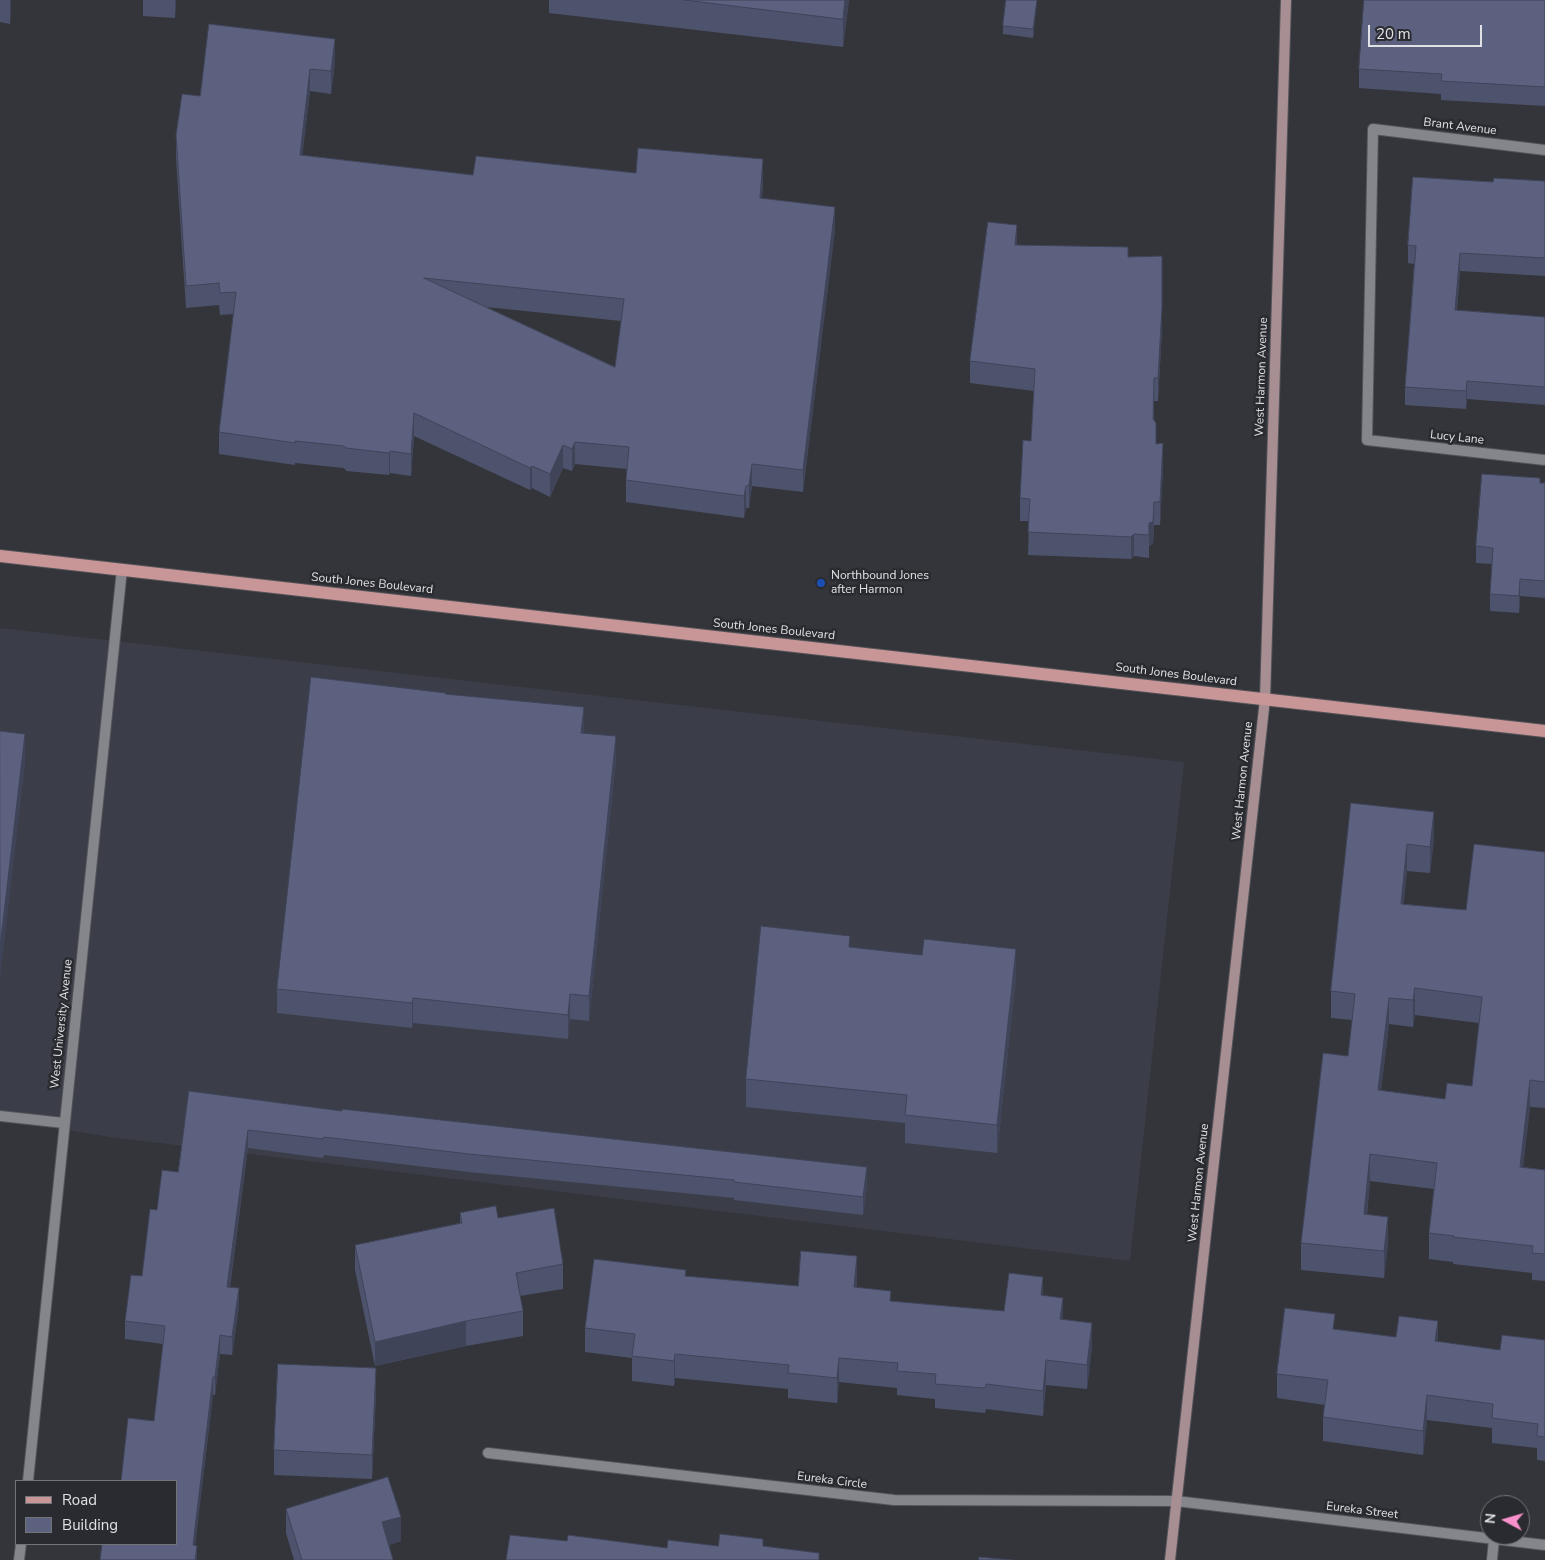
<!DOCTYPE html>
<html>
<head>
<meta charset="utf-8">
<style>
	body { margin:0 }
	#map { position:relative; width:1545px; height:1560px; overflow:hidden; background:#34353a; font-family:"Nunito Sans",sans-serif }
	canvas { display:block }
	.legend { position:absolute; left:15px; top:1480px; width:162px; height:65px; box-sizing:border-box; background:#2a2b30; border:1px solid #737478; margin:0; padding:6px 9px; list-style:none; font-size:15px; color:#e0e1e5 }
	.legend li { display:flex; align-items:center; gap:10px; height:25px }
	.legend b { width:25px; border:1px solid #737478 }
	.north { position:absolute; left:1480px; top:1495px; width:50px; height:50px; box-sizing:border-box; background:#2a2b30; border:1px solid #737478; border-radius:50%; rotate:276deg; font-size:14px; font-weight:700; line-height:20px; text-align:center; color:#e0e1e5 }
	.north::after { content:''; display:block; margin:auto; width:18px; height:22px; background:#f890cb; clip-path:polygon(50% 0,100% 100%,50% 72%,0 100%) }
	.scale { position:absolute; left:1368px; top:25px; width:114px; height:22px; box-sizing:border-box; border:2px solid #e0e1e5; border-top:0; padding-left:6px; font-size:15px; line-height:18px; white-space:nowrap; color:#e0e1e5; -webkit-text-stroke:4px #2a2b30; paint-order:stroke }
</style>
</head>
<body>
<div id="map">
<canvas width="1545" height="1560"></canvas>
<ul class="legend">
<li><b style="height:6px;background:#c99697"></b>Road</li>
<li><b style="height:14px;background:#5b617f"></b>Building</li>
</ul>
<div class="north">N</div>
<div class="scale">20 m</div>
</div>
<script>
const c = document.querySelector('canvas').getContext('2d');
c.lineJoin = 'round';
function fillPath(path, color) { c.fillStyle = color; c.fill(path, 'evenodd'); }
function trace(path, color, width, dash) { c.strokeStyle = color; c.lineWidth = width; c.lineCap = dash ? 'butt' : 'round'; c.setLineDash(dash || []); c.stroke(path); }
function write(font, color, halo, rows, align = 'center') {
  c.font = font + ' "Nunito Sans",sans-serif'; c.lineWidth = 5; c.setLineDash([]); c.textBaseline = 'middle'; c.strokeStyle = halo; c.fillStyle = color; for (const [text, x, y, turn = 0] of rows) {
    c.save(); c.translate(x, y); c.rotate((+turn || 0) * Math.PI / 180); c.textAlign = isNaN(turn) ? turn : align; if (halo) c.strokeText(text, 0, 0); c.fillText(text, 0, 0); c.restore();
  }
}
fillPath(new Path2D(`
	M 0,628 L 1184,762 L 1130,1261 L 110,1137 L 0,1119 Z`), '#3b3d48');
const minor = new Path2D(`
	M 1545,150 L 1373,129 L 1367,440 L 1545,460
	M 0,1116 L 64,1123
	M 488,1453 L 894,1500 L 1176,1501 L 1545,1545
	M 28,1481 L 122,569
	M 19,1560 L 21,1544
	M 1492,1560 L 1494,1539`);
const secondary = new Path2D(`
	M 1170,1560 L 1265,699 L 1286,0`);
const primary = new Path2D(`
	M 0,556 L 1545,731`);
trace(minor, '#535359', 12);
trace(secondary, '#535359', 12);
trace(primary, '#535359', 14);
trace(minor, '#85868c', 10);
trace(secondary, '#a78e92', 10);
trace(primary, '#c99697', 12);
fillPath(new Path2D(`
	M 0,0 L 11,0 L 10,24 L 0,22 Z
	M 143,0 L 176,0 L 175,18 L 143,16 Z
	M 549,0 L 849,0 L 843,47 L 549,13 Z
	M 1006,0 L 1037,0 L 1033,38 L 1003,34 L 1003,26 Z
	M 1545,0 L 1545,106 L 1441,100 L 1441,94 L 1359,88 L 1359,69 Z
	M 335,62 L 331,94 L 310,91 L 302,155 L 473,175 L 636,173 L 763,182 L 762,198 L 835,229 L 803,492 L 752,486 L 749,508 L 746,508 L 744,518 L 626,502 L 626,480 L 627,469 L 575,464 L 572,471 L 563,468 L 550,497 L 532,488 L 530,490 L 414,436 L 411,476 L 390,473 L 389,475 L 346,471 L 344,468 L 295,463 L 295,465 L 219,454 L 219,432 L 234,314 L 220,315 L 219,305 L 186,308 L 176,158 L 176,135 L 200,96 ZM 486,307 L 621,321 L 615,367 Z
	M 1545,181 L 1545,276 L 1460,271 L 1457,310 L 1545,317 L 1545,405 L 1467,399 L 1466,409 L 1405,405 L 1405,387 L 1414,264 L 1408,263 L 1408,245 L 1493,182 Z
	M 1017,245 L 1128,257 L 1162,329 L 1158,401 L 1154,401 L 1154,420 L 1156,444 L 1163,466 L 1160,525 L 1154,525 L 1153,544 L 1149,546 L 1149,558 L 1134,556 L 1131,559 L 1028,555 L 1029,521 L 1020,521 L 1020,498 L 1031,441 L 1034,391 L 970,383 L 970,361 Z
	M 1540,483 L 1545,483 L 1545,598 L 1520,596 L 1519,613 L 1490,611 L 1490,594 L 1492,564 L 1476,563 L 1476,546 Z
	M 446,694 L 584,733 L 616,760 L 589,1021 L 570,1019 L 568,1039 L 413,1023 L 412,1028 L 277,1013 L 277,989 Z
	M 1351,803 L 1434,838 L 1430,873 L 1407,871 L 1403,904 L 1466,910 L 1545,852 L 1545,1108 L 1530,1107 L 1523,1167 L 1545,1170 L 1545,1281 L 1532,1280 L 1532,1273 L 1453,1264 L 1453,1262 L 1429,1259 L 1429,1233 L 1434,1189 L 1370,1181 L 1367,1215 L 1388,1243 L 1384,1278 L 1301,1270 L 1301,1243 L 1348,1056 L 1352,1020 L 1331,1018 L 1331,991 ZM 1415,1015 L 1479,1023 L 1472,1086 L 1445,1099 L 1381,1090 L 1389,1024 L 1413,1027 Z
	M 850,947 L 1016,978 L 997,1153 L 905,1143 L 905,1123 L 746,1107 L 746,1079 Z
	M 189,1091 L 867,1185 L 863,1215 L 734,1200 L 734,1198 L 469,1172 L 324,1155 L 323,1158 L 248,1148 L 230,1287 L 239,1306 L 232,1355 L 220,1354 L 215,1395 L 213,1395 L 195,1545 L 197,1560 L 176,1544 L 154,1421 L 163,1344 L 125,1339 L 125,1321 L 142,1276 L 157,1210 L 178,1172 Z
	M 460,1213 L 498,1218 L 563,1264 L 563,1289 L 520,1296 L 523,1311 L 523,1336 L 466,1346 L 375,1366 L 355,1270 L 355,1245 L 460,1223 Z
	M 686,1276 L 798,1286 L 857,1281 L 856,1288 L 891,1301 L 1004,1311 L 1043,1295 L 1063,1319 L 1092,1347 L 1087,1389 L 1046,1385 L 1043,1416 L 986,1409 L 985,1413 L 935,1408 L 935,1399 L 897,1395 L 897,1388 L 839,1382 L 837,1403 L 788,1398 L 788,1389 L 675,1378 L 674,1386 L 632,1381 L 632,1358 L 585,1352 L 585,1328 Z
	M 1335,1329 L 1500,1350 L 1545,1340 L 1545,1461 L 1537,1460 L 1537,1448 L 1492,1443 L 1492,1428 L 1427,1420 L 1423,1455 L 1323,1441 L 1323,1417 L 1325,1405 L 1277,1398 L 1277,1374 Z
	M 376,1393 L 372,1479 L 274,1475 L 274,1450 Z
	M 286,1509 L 401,1541 L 389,1545 L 393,1560 L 294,1560 L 286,1533 Z`), '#4e536d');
fillPath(new Path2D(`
	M 10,0 L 11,0 L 10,24 Z
	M 175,0 L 176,0 L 175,18 Z
	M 845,0 L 849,0 L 843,47 L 843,19 Z
	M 1037,0 L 1033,38 L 1033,29 Z
	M 335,39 L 335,62 L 331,94 L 331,71 Z
	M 310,69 L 310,91 L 300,177 L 300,155 Z
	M 763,159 L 763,182 L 760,220 L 760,198 Z
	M 835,207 L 835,229 L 803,492 L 803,470 Z
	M 1017,225 L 1017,248 L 1015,245 Z
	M 1460,253 L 1460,271 L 1455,328 L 1455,310 Z
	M 1162,307 L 1162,329 L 1158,401 L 1158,378 Z
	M 1467,381 L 1467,399 L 1466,409 L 1466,391 Z
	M 414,413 L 414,436 L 411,476 L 411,454 Z
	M 575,442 L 575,464 L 572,471 L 572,449 Z
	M 1163,443 L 1163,466 L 1160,525 L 1160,502 Z
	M 563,445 L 563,468 L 550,497 L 550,474 Z
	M 390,451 L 390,473 L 389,475 L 389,453 Z
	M 752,464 L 752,486 L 749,508 L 749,485 Z
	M 532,466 L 532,488 L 530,490 L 530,468 Z
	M 746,486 L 746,508 L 744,518 L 744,496 Z
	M 1154,502 L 1153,544 L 1149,546 L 1149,558 L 1149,523 Z
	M 1134,534 L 1134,556 L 1131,559 L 1131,537 Z
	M 1520,579 L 1520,596 L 1519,613 L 1519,596 Z
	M 584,707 L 584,732 L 581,757 L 581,733 Z
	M 25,734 L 25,765 L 0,978 L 0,947 Z
	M 616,736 L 616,760 L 589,1021 L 589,996 Z
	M 1434,812 L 1434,838 L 1430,873 L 1430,847 Z
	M 1407,844 L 1407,871 L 1401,930 L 1401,904 Z
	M 1016,949 L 1016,978 L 997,1153 L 997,1125 Z
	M 1415,988 L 1415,1015 L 1413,1027 L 1413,1000 Z
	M 570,994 L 570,1019 L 568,1039 L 568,1015 Z
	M 413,998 L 413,1023 L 412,1028 L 412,1003 Z
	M 1389,998 L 1389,1024 L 1378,1117 L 1378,1090 Z
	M 1530,1080 L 1530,1107 L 1520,1194 L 1520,1167 Z
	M 248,1130 L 248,1148 L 227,1305 L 227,1287 Z
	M 1370,1154 L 1370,1181 L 1364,1241 L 1364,1214 Z
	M 867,1167 L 867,1185 L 863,1215 L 863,1197 Z
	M 1388,1217 L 1388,1243 L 1384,1278 L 1384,1251 Z
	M 857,1256 L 857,1281 L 854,1312 L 854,1287 Z
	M 1043,1277 L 1043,1302 L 1041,1295 Z
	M 239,1288 L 239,1306 L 232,1355 L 232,1337 Z
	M 1063,1298 L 1063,1322 L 1060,1319 Z
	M 466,1321 L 466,1346 L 375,1366 L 375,1342 Z
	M 1438,1321 L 1438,1345 L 1435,1341 Z
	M 1092,1323 L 1092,1347 L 1087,1389 L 1087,1365 Z
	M 220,1335 L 220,1354 L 215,1395 L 215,1377 Z
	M 675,1354 L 675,1378 L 674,1386 L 674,1361 Z
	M 839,1358 L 839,1382 L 837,1403 L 837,1378 Z
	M 1046,1360 L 1046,1385 L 1043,1416 L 1043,1391 Z
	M 376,1368 L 376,1393 L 372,1479 L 372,1455 Z
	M 213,1377 L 213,1395 L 193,1560 L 193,1545 Z
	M 1427,1395 L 1427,1420 L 1423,1455 L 1423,1431 Z
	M 401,1517 L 401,1541 L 382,1547 L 382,1522 Z
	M 197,1546 L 197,1560 L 195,1560 Z`), '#404459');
const building = new Path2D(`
	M 684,0 L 845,0 L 843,19 Z
	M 1006,0 L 1037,0 L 1033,29 L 1003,26 Z
	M 1364,0 L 1545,0 L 1545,87 L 1441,81 L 1442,74 L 1359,69 Z
	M 209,24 L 335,39 L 331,71 L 310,69 L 300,155 L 473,175 L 476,156 L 636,173 L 638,148 L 763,159 L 760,198 L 835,207 L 803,470 L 752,464 L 749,485 L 746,486 L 744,496 L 626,480 L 629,447 L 575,442 L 572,449 L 563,445 L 550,474 L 532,466 L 530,468 L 414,413 L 411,454 L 390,451 L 389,453 L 346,448 L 344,446 L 295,441 L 295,443 L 219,432 L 236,292 L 220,293 L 219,283 L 186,286 L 176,135 L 182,94 L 200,96 ZM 424,278 L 624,299 L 615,367 Z
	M 1413,177 L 1493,182 L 1494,178 L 1545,181 L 1545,258 L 1460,253 L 1455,310 L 1545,317 L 1545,387 L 1467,381 L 1466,391 L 1405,387 L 1416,246 L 1408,245 Z
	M 988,222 L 1017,225 L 1015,245 L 1128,247 L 1128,257 L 1162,256 L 1162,307 L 1158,378 L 1154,378 L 1153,419 L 1156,423 L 1156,444 L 1163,443 L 1160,502 L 1154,502 L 1153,522 L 1149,523 L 1149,535 L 1134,534 L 1131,537 L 1028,532 L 1030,499 L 1020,498 L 1023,440 L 1031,441 L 1035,369 L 970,361 Z
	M 1482,474 L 1540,478 L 1540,483 L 1545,483 L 1545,581 L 1520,579 L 1519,596 L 1490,594 L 1493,548 L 1476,546 Z
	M 311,677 L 446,693 L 445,694 L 584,707 L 581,733 L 616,736 L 589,996 L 570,994 L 568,1015 L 413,998 L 412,1003 L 277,989 Z
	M 0,731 L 25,734 L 0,947 Z
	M 1351,803 L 1434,812 L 1430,847 L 1407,844 L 1401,904 L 1466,910 L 1474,844 L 1545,852 L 1545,1082 L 1530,1080 L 1520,1167 L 1545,1170 L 1545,1254 L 1532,1253 L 1533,1246 L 1453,1237 L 1454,1236 L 1429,1233 L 1437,1163 L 1370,1154 L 1364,1214 L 1388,1217 L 1384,1251 L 1301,1243 L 1323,1053 L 1348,1056 L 1355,994 L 1331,991 ZM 1415,988 L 1482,997 L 1472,1086 L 1447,1083 L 1445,1099 L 1378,1090 L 1389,998 L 1413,1000 Z
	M 761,926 L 850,936 L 849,947 L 922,955 L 924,939 L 1016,949 L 997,1125 L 905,1115 L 907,1095 L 746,1079 Z
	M 189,1091 L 342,1111 L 342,1109 L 867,1167 L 863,1197 L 734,1182 L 734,1180 L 469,1154 L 324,1137 L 323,1139 L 248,1130 L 227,1287 L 239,1288 L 232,1337 L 220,1335 L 215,1377 L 213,1377 L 193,1545 L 197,1546 L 195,1560 L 100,1560 L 102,1544 L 176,1544 L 176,1481 L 121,1481 L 128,1418 L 154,1421 L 165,1326 L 125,1321 L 131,1275 L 142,1276 L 150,1209 L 157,1210 L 162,1170 L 178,1172 Z
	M 496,1206 L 498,1218 L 554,1208 L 563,1264 L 516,1273 L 523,1311 L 466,1321 L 375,1342 L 355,1245 L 462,1223 L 460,1213 Z
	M 801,1251 L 857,1256 L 854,1287 L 891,1291 L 890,1301 L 1004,1311 L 1009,1273 L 1043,1277 L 1041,1295 L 1063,1298 L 1060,1319 L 1092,1323 L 1087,1365 L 1046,1360 L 1043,1391 L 986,1384 L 985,1388 L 935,1384 L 936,1374 L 897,1371 L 898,1363 L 839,1358 L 837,1378 L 788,1373 L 789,1365 L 675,1354 L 674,1361 L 632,1356 L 635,1334 L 585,1328 L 594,1259 L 686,1270 L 685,1276 L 798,1286 Z
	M 1285,1308 L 1335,1314 L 1333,1329 L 1396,1337 L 1399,1316 L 1438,1321 L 1435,1341 L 1500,1350 L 1502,1335 L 1545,1340 L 1545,1437 L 1537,1436 L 1538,1424 L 1492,1418 L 1493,1404 L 1427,1395 L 1423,1431 L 1323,1417 L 1328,1380 L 1277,1374 Z
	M 278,1364 L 376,1368 L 372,1455 L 274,1450 Z
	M 388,1477 L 401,1517 L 382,1522 L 393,1560 L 302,1560 L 286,1509 Z
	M 720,1534 L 763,1539 L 763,1546 L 819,1553 L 819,1560 L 506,1560 L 510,1535 L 567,1541 L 568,1535 L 667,1548 L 668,1540 L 718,1546 Z
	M 979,1557 L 1013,1560 L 979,1560 Z`);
fillPath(building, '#5b617f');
trace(building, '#404459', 1);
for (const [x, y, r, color] of [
	[821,583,5,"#1a4fb4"]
]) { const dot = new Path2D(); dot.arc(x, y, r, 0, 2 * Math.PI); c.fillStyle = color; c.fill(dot); trace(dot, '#2a2b30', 2); }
write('12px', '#e0e1e5', '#2a2b30', [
	["Brant Avenue",1460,127,7],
	["West Harmon Avenue",1262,377,-88],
	["Lucy Lane",1457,438,6],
	["South Jones Boulevard",372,584,6],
	["South Jones Boulevard",774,630,6],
	["South Jones Boulevard",1176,675,7],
	["West Harmon Avenue",1243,781,-84],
	["West University Avenue",62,1024,-84],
	["West Harmon Avenue",1199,1183,-84],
	["Eureka Circle",832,1481,7],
	["Eureka Street",1362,1511,7]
]);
write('12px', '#e0e1e5', '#2a2b30', [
	["Northbound Jones",831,576],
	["after Harmon",831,590]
], 'left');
</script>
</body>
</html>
